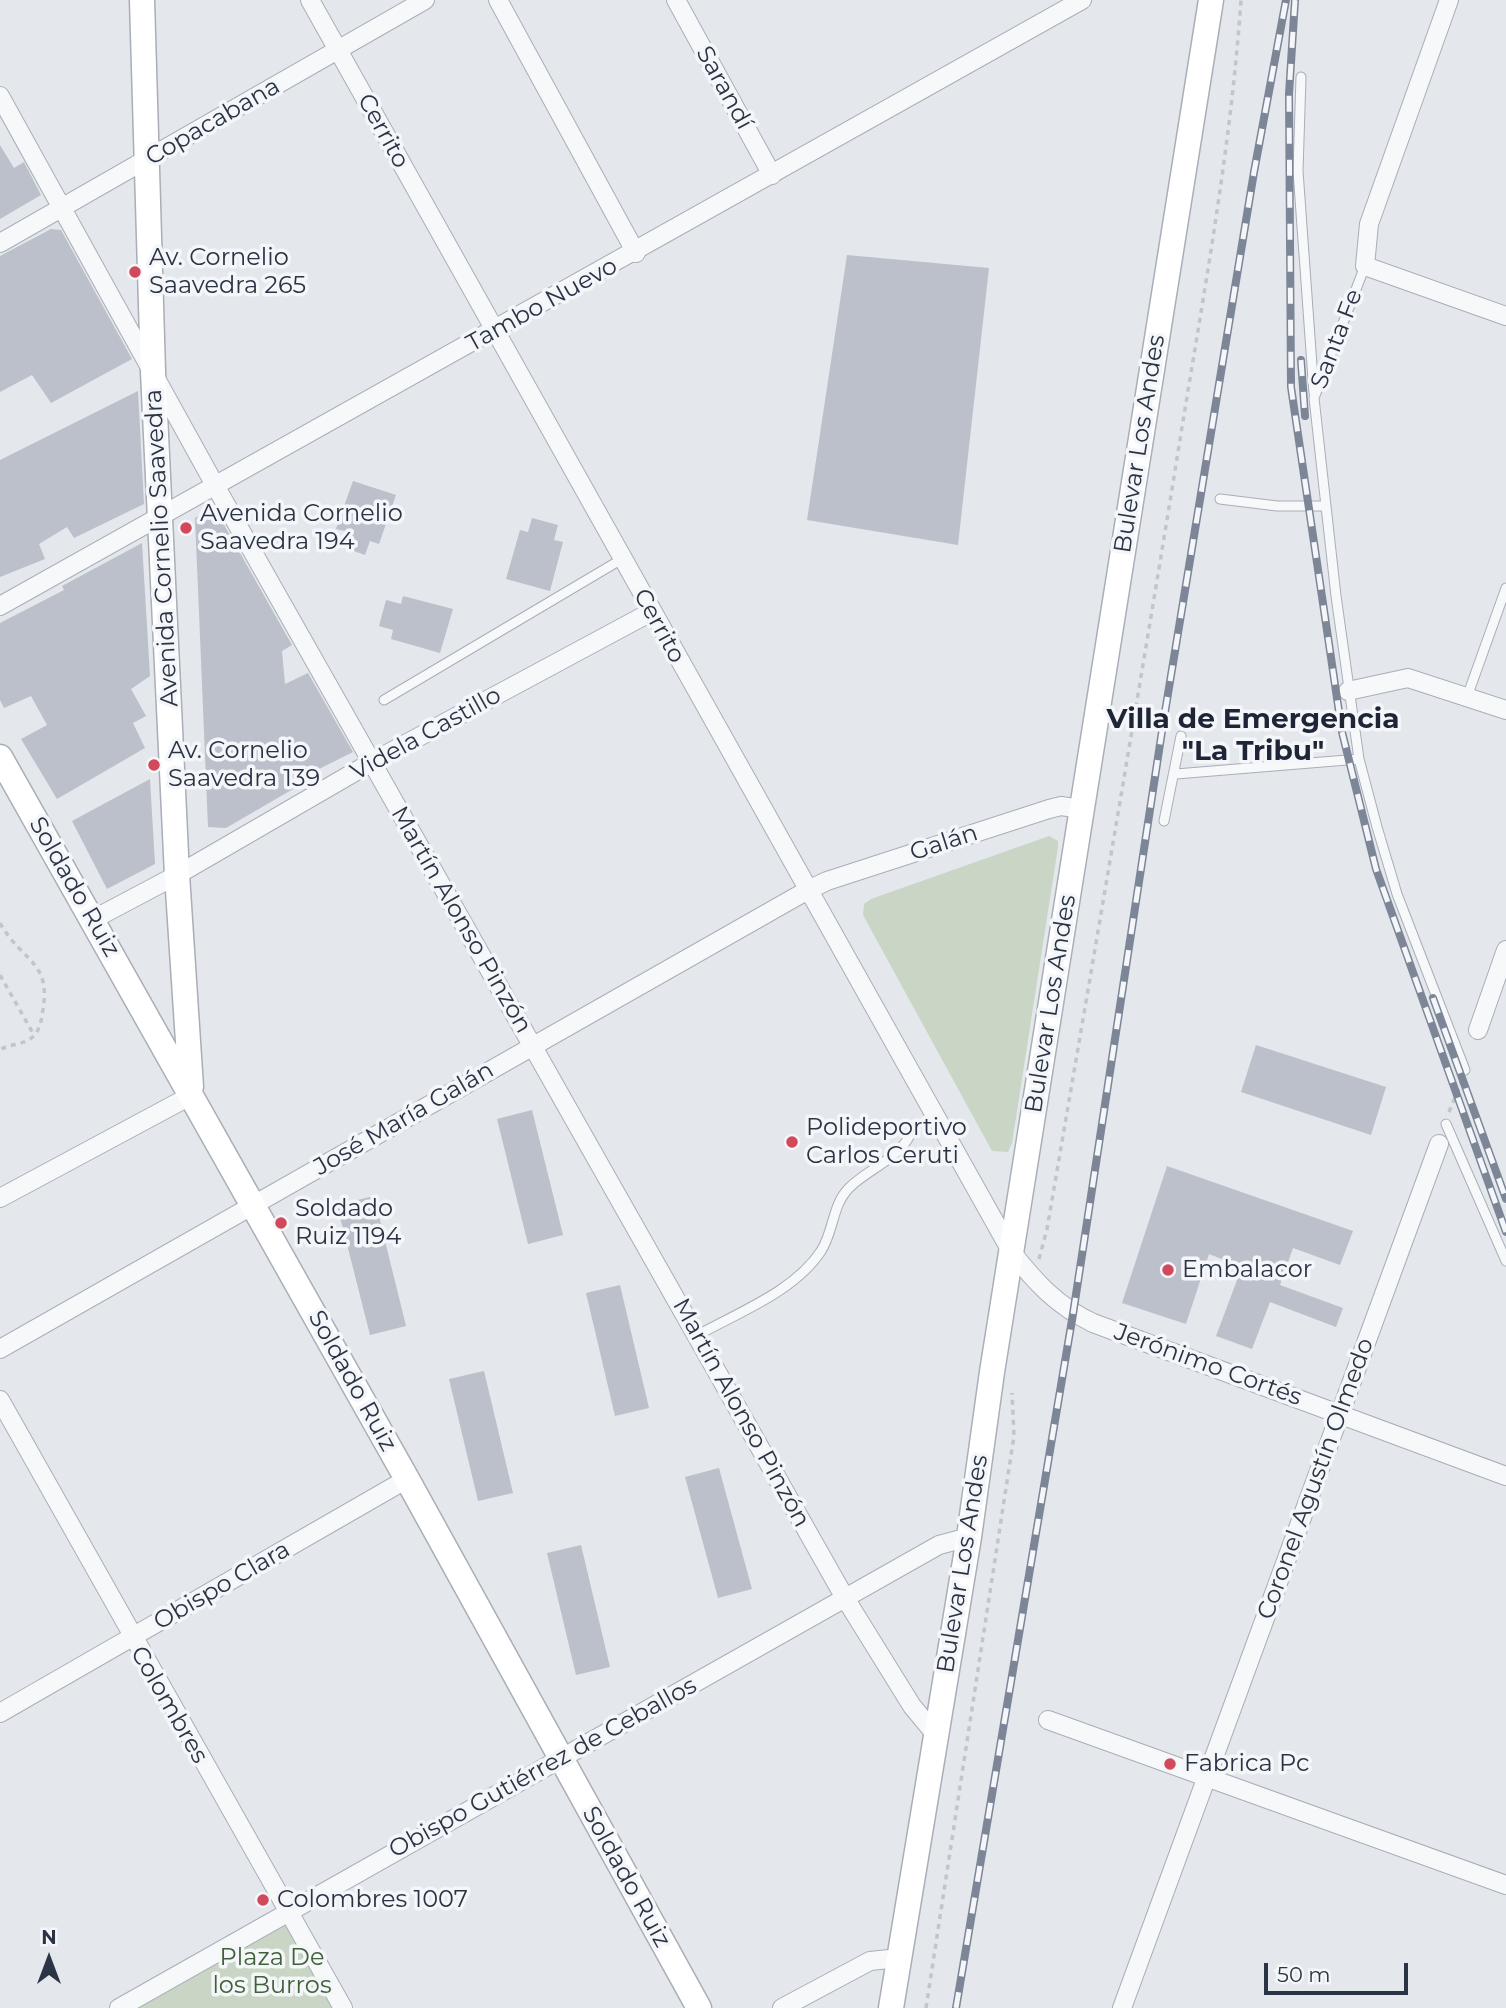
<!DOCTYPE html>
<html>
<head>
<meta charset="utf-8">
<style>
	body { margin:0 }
	#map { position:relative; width:1506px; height:2008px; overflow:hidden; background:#e4e7ec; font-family:Montserrat,sans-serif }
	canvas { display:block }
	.north { position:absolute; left:14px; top:1924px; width:70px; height:70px; -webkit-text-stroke:5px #f4f6f9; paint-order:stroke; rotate:0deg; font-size:19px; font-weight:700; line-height:28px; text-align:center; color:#2b3445 }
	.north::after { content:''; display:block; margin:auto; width:24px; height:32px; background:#2b3445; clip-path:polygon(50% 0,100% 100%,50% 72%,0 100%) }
	.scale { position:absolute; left:1264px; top:1963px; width:144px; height:32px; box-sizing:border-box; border:4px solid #2b3445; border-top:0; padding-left:9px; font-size:21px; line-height:24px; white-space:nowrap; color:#2b3445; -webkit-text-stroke:5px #f4f6f9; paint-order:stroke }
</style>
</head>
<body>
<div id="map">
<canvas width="1506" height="2008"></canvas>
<div class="north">N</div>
<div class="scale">50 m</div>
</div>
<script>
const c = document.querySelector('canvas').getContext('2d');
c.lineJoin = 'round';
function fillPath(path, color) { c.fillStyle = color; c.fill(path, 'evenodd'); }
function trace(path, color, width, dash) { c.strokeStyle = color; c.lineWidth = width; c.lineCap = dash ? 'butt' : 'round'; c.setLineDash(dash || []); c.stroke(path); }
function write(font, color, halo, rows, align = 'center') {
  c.font = font + ' Montserrat,sans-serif'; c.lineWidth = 7; c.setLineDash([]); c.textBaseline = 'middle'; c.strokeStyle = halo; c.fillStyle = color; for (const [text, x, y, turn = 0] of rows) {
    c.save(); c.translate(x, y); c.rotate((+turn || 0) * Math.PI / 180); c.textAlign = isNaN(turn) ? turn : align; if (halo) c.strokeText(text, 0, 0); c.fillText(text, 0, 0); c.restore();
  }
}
fillPath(new Path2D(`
	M 1049,836 L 1058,841 L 1058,847 L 1012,1143 L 1008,1152 L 992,1151 L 863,915 L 864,904 L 871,899 Z
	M 287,1922 L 334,2008 L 138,2008 Z`), '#c9d6c5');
fillPath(new Path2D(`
	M 0,145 L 14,168 L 24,162 L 41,195 L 0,219 Z
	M 51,229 L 61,230 L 132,359 L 51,403 L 32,375 L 0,392 L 0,256 Z
	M 847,255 L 989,268 L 958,545 L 807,520 Z
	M 138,391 L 144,504 L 74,538 L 67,527 L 39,544 L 45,559 L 0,577 L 0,460 Z
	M 353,481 L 396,495 L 379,544 L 370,541 L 365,555 L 340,546 L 345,531 L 336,529 Z
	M 214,507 L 292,645 L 282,651 L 285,684 L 308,673 L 353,752 L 317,770 L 319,774 L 226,828 L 208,827 L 195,518 Z
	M 532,518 L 558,525 L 554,540 L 563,542 L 550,591 L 506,579 L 520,530 L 528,532 Z
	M 142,543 L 150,676 L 131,689 L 146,716 L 133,723 L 145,748 L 57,799 L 21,739 L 47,725 L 31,696 L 4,708 L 0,700 L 0,623 L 64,590 L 62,586 Z
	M 403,596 L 453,609 L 440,653 L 391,639 L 393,630 L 379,626 L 386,600 L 401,604 Z
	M 150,779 L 155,864 L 107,889 L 72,821 Z
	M 1256,1045 L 1386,1087 L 1371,1135 L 1241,1092 Z
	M 532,1110 L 563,1235 L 528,1244 L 497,1119 Z
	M 1167,1166 L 1353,1231 L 1340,1265 L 1293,1248 L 1280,1285 L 1343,1308 L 1336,1327 L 1270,1302 L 1252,1349 L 1216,1336 L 1242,1267 L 1209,1254 L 1186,1324 L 1122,1303 Z
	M 374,1196 L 406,1326 L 370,1335 L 337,1205 Z
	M 620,1285 L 649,1408 L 615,1416 L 586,1293 Z
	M 484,1371 L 513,1493 L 478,1501 L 449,1379 Z
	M 719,1468 L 752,1589 L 718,1598 L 685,1477 Z
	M 581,1545 L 610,1667 L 576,1675 L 547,1553 Z`), '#bbc0ca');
const lane = new Path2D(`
	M 1301,77 L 1298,171 L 1314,393
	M 1365,266 L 1314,398 L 1336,596 L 1359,759 L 1377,827 L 1397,894 L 1465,1070
	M 1220,499 L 1277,506 L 1325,506
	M 1467,697 L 1506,588
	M 384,700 L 622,559
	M 1176,774 L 1359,759
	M 1164,821 L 1181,736
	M 1446,1124 L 1506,1261
	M 698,1335 C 739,1312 795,1291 821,1251 C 834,1231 832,1205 849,1188 C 868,1169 895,1161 909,1137`);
const street = new Path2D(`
	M 310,0 L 1011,1251 C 1035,1282 1057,1306 1093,1323 L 1506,1476
	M 498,0 L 636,253
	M 676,0 L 772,175
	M 1449,0 L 1369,224 L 1365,266 L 1506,316
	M 0,96 L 216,487 L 845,1598 L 912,1706 L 936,1735
	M 0,243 L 425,0
	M 0,606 L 1082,0
	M 1348,691 L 1408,678 L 1506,710
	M 92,920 L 177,875 L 372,762 L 651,612
	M 1478,1030 L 1506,950
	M 0,1198 L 192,1095
	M 0,1349 L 808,890 L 827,881 L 1049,809 L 1061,806 L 1082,809
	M 0,1400 L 343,2008
	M 0,1713 L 407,1479
	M 1048,1720 L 1506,1885
	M 119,2008 L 939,1545 L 969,1537
	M 782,2008 L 870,1961 L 899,1958
	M 1122,2008 L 1439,1144`);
const secondary = new Path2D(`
	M 142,0 L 153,372 L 177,875 L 191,1087
	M 0,757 L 407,1479 L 699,2008
	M 891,2008 L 969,1537 L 992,1372 L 1211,0`);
trace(lane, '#a9aeb7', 11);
trace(street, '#a9aeb7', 20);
trace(secondary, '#a9aeb7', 27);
trace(new Path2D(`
	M 0,923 C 23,964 53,960 42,1015 C 41,1024 38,1034 30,1039 C 21,1045 9,1044 0,1050
	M 0,975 L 34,1035
	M 1449,1112 L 1462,1081
	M 1039,1259 L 1047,1229 C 1090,979 1133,728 1174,477 C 1199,318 1230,160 1241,0
	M 926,2008 L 1014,1436 L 1012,1393`), '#c2c5cb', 3.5, [5, 5]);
trace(lane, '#f7f8fa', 9);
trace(street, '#f7f8fa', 18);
trace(secondary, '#fff', 24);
const rail = new Path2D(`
	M 1295,0 L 1289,94 L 1291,387 L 1342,732 L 1376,869 L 1506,1232
	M 1301,360 L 1305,416
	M 1433,998 L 1506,1199
	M 956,2008 L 1073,1314 L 1164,718 L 1254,172 L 1286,0`);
trace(rail, '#7d8696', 8);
trace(rail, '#f4f6f9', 5, [16]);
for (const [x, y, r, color] of [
	[135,272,7,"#d1495b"],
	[186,528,7,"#d1495b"],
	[154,765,7,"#d1495b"],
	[792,1142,7,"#d1495b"],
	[281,1223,7,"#d1495b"],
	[1168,1270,7,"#d1495b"],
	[1170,1764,7,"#d1495b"],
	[263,1900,7,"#d1495b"]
]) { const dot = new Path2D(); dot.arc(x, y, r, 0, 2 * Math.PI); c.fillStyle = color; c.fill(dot); trace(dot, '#f4f6f9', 2.5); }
write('24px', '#2b3445', '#f4f6f9', [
	["Sarandí",724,88,61],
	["Copacabana",213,122,-30],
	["Cerrito",383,131,61],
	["Tambo Nuevo",542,305,-29],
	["Santa Fe",1337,339,-69],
	["Bulevar Los Andes",1140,444,-81],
	["Avenida Cornelio Saavedra",162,548,-93],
	["Cerrito",659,626,61],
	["Videla Castillo",426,734,-29],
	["Galán",944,843,-18],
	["Soldado Ruiz",74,887,60],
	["Martín Alonso Pinzón",461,920,60],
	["Bulevar Los Andes",1051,1004,-81],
	["José María Galán",404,1119,-30],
	["Jerónimo Cortés",1208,1365,20],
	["Soldado Ruiz",352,1381,61],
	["Martín Alonso Pinzón",741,1413,61],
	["Coronel Agustín Olmedo",1316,1479,-70],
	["Bulevar Los Andes",963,1564,-81],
	["Obispo Clara",222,1586,-30],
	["Colombres",169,1705,60],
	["Obispo Gutiérrez de Ceballos",543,1768,-29],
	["Soldado Ruiz",626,1877,61]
]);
write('24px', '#2b3445', '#f4f6f9', [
	["Av. Cornelio",149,258],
	["Saavedra 265",149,286],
	["Avenida Cornelio",200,514],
	["Saavedra 194",200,542],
	["Av. Cornelio",168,751],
	["Saavedra 139",168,779],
	["Polideportivo",806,1128],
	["Carlos Ceruti",806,1156],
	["Soldado",295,1209],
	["Ruiz 1194",295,1237],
	["Embalacor",1182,1270],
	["Fabrica Pc",1184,1764],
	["Colombres 1007",277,1900]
], 'left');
write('24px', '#3f6138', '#f4f6f9', [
	["Plaza De",272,1958],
	["los Burros",272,1986]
]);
write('bold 28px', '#1d2536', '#f4f6f9', [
	["Villa de Emergencia",1253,720],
	["\"La Tribu\"",1253,752]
]);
</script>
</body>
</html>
